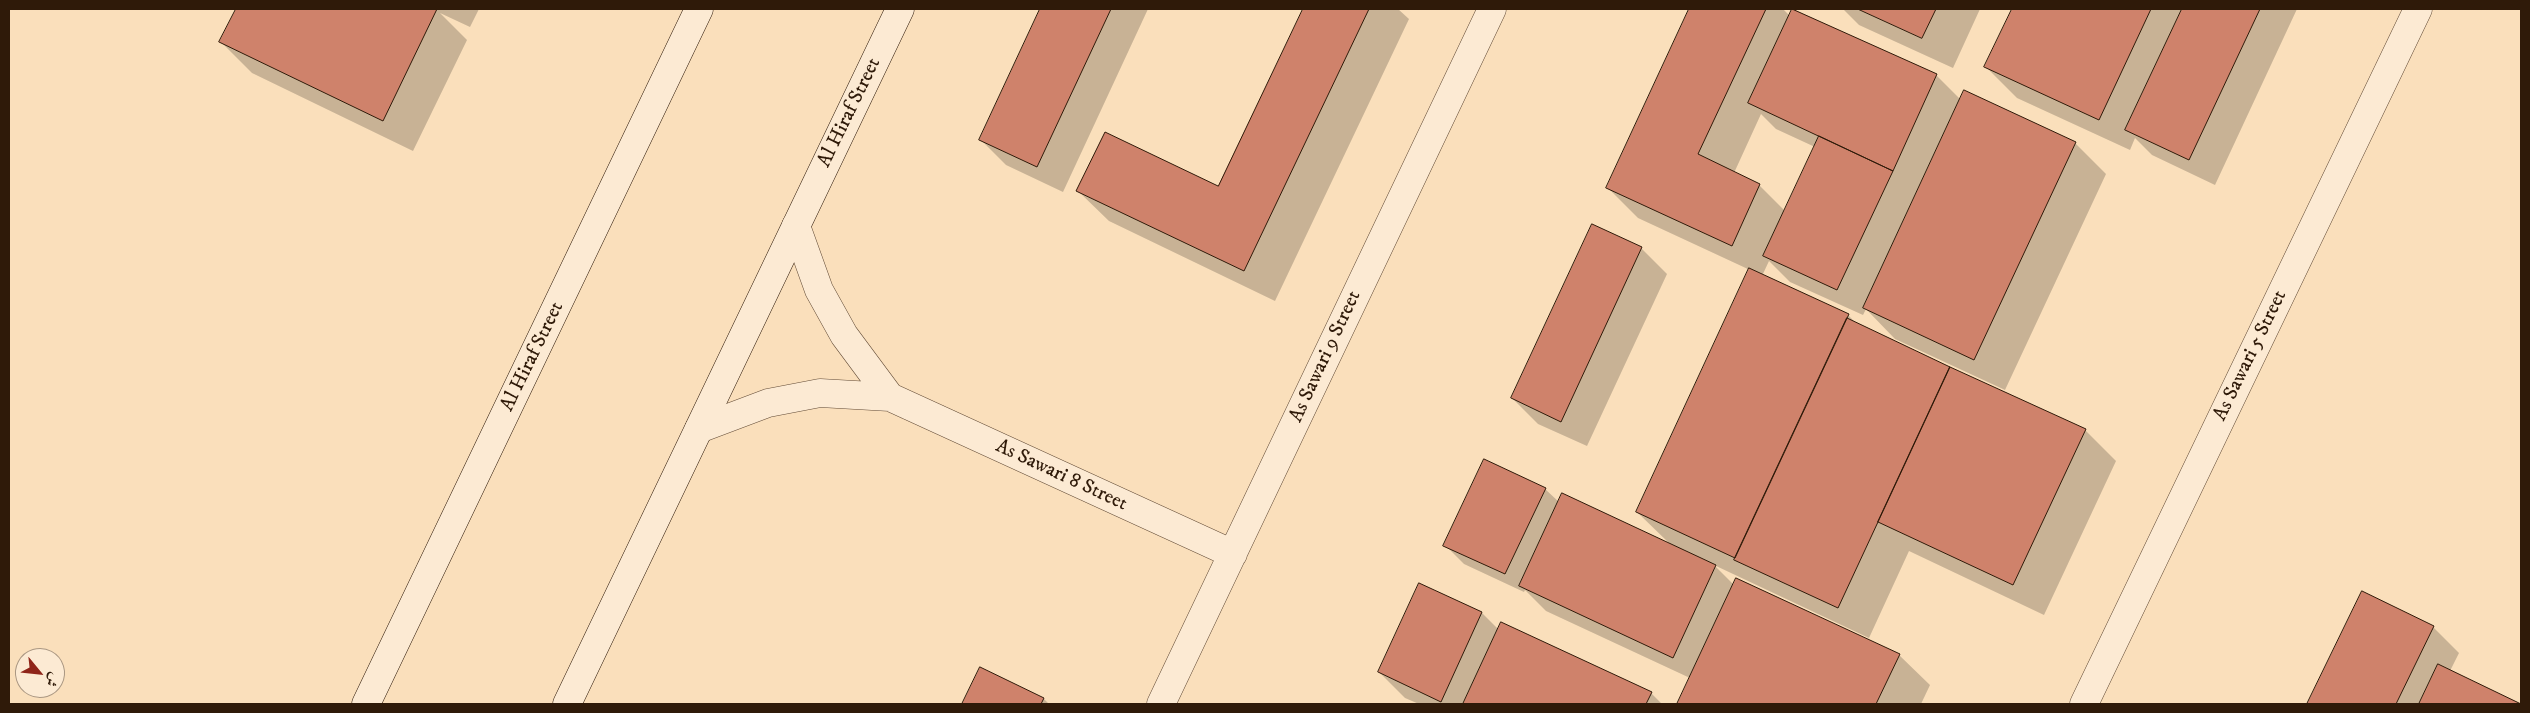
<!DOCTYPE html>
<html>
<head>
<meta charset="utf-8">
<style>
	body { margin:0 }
	#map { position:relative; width:2530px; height:713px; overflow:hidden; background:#fadfbb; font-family:"IM FELL DW Pica",Amiri,serif }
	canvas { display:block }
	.frame { position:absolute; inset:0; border:10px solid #2f1a09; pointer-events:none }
	.north { position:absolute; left:15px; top:648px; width:50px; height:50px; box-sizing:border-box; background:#fcead3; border:1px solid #aa9782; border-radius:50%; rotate:118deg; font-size:14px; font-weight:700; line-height:20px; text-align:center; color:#2f1a09 }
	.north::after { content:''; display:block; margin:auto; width:18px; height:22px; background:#8f2418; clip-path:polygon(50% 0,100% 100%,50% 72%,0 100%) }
</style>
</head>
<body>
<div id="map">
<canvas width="2530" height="713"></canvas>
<div class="frame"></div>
<div class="north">ش</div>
</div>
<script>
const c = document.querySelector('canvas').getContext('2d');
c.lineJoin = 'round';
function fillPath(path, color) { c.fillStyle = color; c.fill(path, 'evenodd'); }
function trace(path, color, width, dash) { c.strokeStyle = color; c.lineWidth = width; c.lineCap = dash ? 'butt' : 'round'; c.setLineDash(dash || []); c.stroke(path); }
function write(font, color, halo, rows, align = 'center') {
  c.font = font + ' "IM FELL DW Pica",serif'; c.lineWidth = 4; c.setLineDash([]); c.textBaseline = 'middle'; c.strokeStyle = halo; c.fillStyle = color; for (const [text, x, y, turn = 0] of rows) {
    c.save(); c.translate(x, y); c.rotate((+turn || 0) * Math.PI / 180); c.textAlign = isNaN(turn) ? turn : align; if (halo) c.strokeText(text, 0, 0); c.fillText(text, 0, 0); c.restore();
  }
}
fillPath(new Path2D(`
	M 237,9 L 479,9 L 470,27 L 440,13 L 467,40 L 413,151 L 252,73 L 221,42 Z
	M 1041,9 L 1148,9 L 1063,192 L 1006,165 L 980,139 Z
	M 1304,9 L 1398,9 L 1409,19 L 1275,301 L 1109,221 L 1078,191 L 1219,187 Z
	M 1691,9 L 1783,9 L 1790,16 L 1793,9 L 1937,76 L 1961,100 L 1965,92 L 2075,143 L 2106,174 L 2005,390 L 1895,339 L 1866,309 L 1863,315 L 1790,282 L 1769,261 L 1762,276 L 1848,315 L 1858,325 L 2085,430 L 2116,461 L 2044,615 L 1909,551 L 1869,638 L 1714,565 L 1734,585 L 1899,655 L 1930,685 L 1921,704 L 1678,704 L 1690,678 L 1546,611 L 1525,590 L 1524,592 L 1464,564 L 1445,545 L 1545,489 L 1559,502 L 1670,544 L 1637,512 L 1750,270 L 1638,218 L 1607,187 ZM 1761,114 L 1776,129 L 1815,147 L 1785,211 L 1759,185 L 1734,173 Z
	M 1843,9 L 1980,9 L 1953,68 L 1859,25 Z
	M 2013,9 L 2297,9 L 2215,185 L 2152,155 L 2135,138 L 2130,150 L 2017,98 L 1986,67 Z
	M 1641,248 L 1667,274 L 1587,446 L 1538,424 L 1512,398 Z
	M 1420,584 L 1482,613 L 1499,630 L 1651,693 L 1662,704 L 1419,704 L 1405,698 L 1379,672 Z
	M 2363,593 L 2433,627 L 2459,653 L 2450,671 L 2518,704 L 2309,704 Z
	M 981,668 L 1044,699 L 1049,704 L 964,704 Z`), '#0003');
const building = new Path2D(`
	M 236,9 L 437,9 L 383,121 L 219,42 Z
	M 1040,9 L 1111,9 L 1037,167 L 979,140 Z
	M 1303,9 L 1369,9 L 1244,271 L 1076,191 L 1105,132 L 1218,186 Z
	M 1689,9 L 1766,9 L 1698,154 L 1760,184 L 1732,246 L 1606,188 Z
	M 1792,9 L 1937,74 L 1893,171 L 1748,103 Z
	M 1858,9 L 1936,9 L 1922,38 Z
	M 2012,9 L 2151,9 L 2099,120 L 1984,67 Z
	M 2182,9 L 2260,9 L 2189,160 L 2125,130 Z
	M 1964,90 L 2076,142 L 1974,360 L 1863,308 Z
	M 1819,136 L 1893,171 L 1837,290 L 1763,256 Z
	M 1592,224 L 1642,247 L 1561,422 L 1511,398 Z
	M 1749,268 L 1849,314 L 1735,558 L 1636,512 Z
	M 1847,318 L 1950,367 L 1838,608 L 1734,560 Z
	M 1950,367 L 2086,429 L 2013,585 L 1878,522 Z
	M 1484,459 L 1546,488 L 1505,574 L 1443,546 Z
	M 1562,493 L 1716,565 L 1673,658 L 1519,586 Z
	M 1736,578 L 1900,654 L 1876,704 L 1677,704 Z
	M 1419,583 L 1482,612 L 1441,702 L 1378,672 Z
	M 2362,591 L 2434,626 L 2396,704 L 2307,704 Z
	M 1501,622 L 1652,692 L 1646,704 L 1463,704 Z
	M 2438,664 L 2521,704 L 2419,704 Z
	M 980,667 L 1044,698 L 1041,704 L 962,704 Z`);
fillPath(building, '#cf826b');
trace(building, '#2f1a09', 1);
const street = new Path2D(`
	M 796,226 L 819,290 L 844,335 L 890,397
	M 699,429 L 768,403 L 820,393 L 890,397 L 1233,554
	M 1161,704 L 1492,9
	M 2084,704 L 2418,9`);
const secondary = new Path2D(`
	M 366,704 L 699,9
	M 567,704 L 900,9`);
trace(street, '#624b36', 29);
trace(secondary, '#2f1a09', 29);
trace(street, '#fcead3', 28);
trace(secondary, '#fcead3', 28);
write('20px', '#2f1a09', '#fcead3', [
	["Al Hiraf Street",850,113,-64],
	["As Sawari 5 Street",2251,356,-64],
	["Al Hiraf Street",533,357,-64],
	["As Sawari 9 Street",1326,357,-65],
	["As Sawari 8 Street",1061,476,25]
]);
</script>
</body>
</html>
